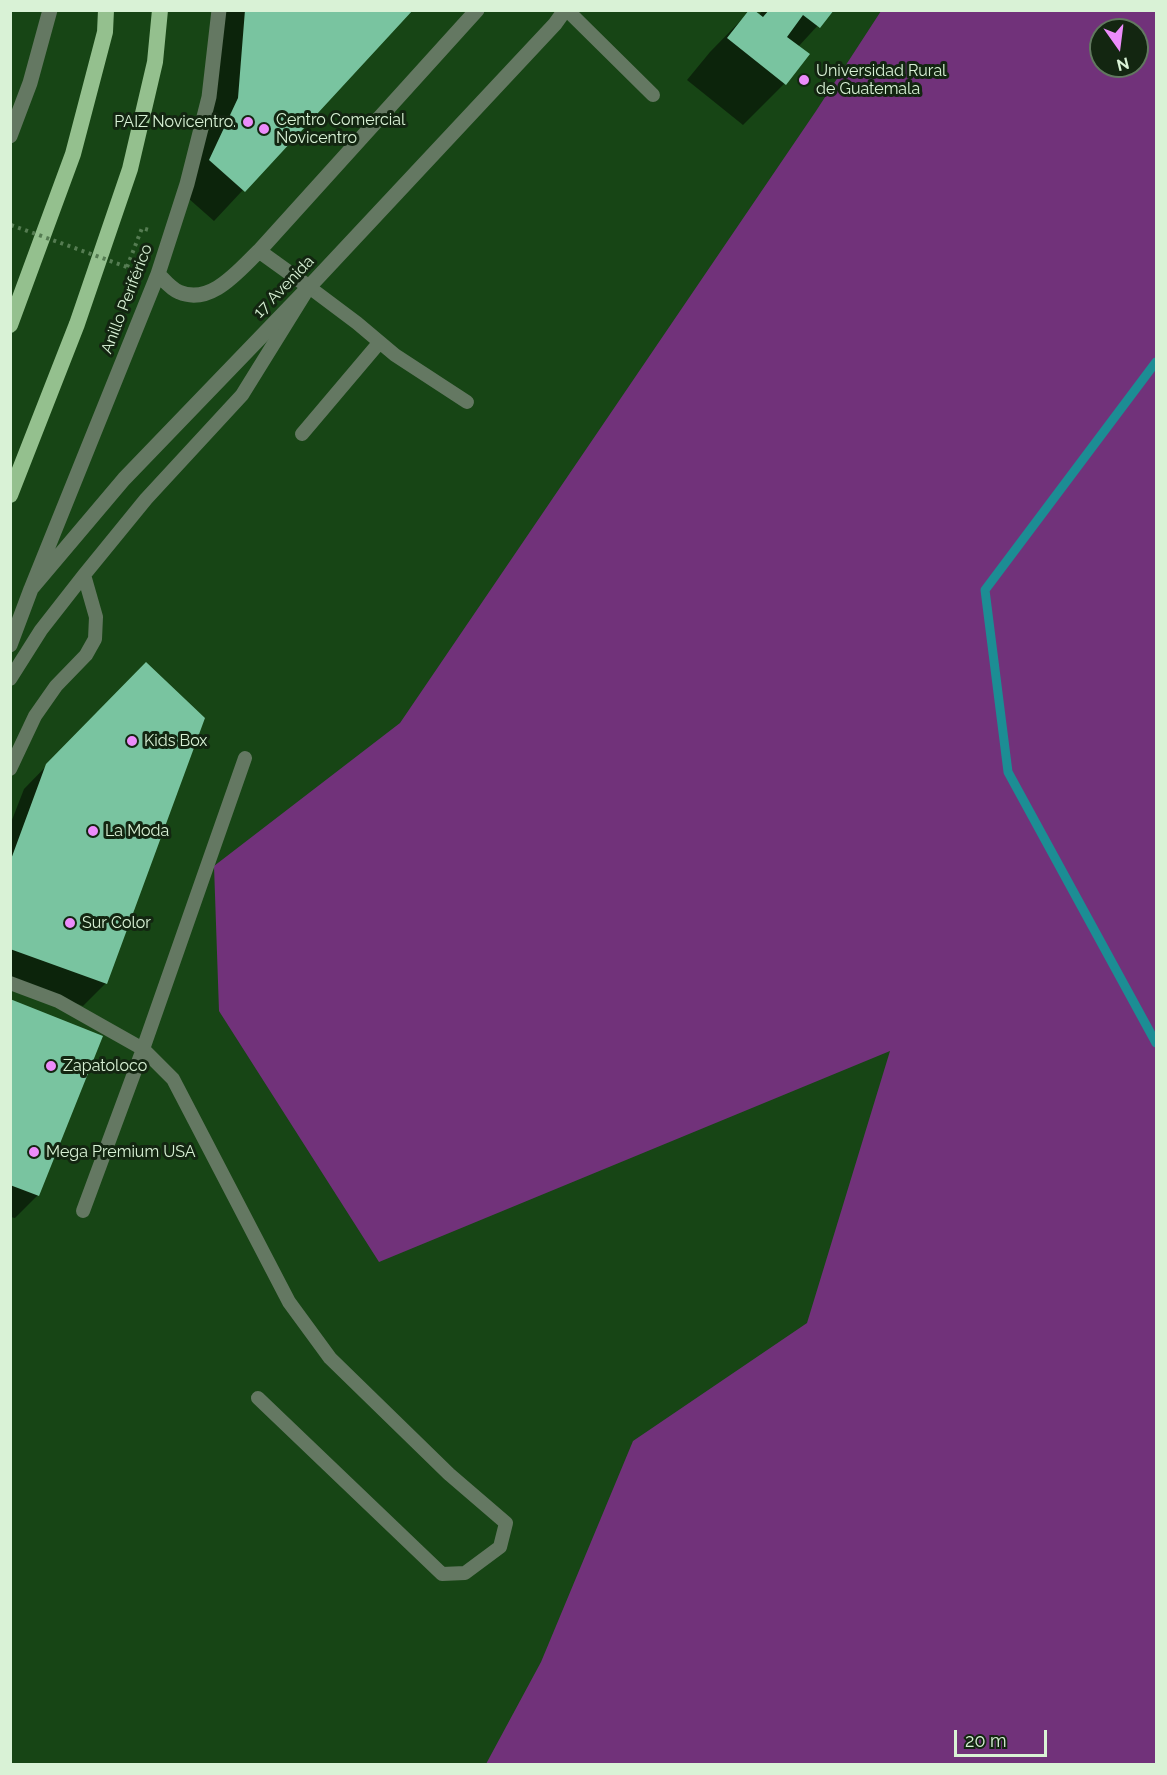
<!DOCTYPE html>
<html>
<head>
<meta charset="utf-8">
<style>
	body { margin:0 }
	#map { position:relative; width:1167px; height:1775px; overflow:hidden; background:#174515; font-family:Raleway,sans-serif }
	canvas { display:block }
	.frame { position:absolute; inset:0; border:12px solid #d9f2d6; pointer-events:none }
	.north { position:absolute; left:1089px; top:18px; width:60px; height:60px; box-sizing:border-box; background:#132611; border:2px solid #627860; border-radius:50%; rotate:166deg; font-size:16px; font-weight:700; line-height:24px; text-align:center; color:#d9f2d6 }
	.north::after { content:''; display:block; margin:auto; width:21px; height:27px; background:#ec8cfa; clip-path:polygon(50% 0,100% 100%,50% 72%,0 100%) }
	.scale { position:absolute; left:954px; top:1730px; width:93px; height:27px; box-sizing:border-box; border:3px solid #d9f2d6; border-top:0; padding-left:8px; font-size:18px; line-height:21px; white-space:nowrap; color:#d9f2d6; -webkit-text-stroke:4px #132611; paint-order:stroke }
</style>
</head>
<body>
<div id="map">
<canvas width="1167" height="1775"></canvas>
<div class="frame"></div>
<div class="north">N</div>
<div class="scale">20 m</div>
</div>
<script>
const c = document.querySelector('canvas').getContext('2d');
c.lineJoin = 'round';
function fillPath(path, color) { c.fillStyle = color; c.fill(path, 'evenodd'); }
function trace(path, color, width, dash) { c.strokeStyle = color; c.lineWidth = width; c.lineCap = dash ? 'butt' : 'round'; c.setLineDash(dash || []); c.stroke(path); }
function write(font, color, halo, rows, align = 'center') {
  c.font = font + ' Raleway,sans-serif'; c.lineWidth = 6; c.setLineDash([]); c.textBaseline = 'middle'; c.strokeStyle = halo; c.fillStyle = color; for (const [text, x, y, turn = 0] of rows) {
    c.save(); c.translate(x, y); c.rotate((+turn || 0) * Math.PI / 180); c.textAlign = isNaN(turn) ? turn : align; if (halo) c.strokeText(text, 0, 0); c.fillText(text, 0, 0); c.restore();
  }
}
fillPath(new Path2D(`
	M 881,11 L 1156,11 L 1156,1764 L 486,1764 L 541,1662 L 633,1441 L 807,1323 L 890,1051 L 379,1262 L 219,1011 L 214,866 L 400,723 L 816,111 ZM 1101,30 L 1137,30 L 1137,66 L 1101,66 Z`), '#71327a');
fillPath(new Path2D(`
	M 218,10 L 411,10 L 214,221 L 180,191 L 209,129 Z
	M 751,10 L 758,16 L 763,10 L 832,10 L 798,47 L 784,84 L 743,125 L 687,80 L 710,52 Z
	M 123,687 L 106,983 L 83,1006 L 10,980 L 10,825 L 24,789 Z
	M 10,1001 L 38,1195 L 15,1218 L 10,1217 Z`), '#0007');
trace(new Path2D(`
	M 1156,362 L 985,590 L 1008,772 L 1156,1043`), '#1c8d94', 9);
fillPath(new Path2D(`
	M 245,10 L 413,10 L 245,192 L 209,160 L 238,98 Z
	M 749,10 L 754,10 L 763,17 L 769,10 L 834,10 L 820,28 L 803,15 L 787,37 L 810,54 L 786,85 L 727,38 Z
	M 146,662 L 205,718 L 107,984 L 10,949 L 10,862 L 46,764 Z
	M 10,999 L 103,1036 L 39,1196 L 10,1185 Z`), '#79c4a0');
trace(new Path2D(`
	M 10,227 L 11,225
	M 127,267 L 142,228 L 149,230`), '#557c52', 4, [3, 4.5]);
trace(new Path2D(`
	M 567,10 L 653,95
	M 302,434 L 379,343
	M 10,679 L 41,630 L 84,575 L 146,499 L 242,395 L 309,287 L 357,323 L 395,355 L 467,402
	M 10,769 L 35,716 L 56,686 L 86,655 L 95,639 L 96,617 L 84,575
	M 10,983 L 58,1001 L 143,1049 L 173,1079 L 289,1302 L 330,1358 L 449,1474 L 506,1523 L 500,1547 L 465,1573 L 442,1574 L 258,1398
	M 83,1211 L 143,1049 L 245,758`), '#647862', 14);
trace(new Path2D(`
	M 10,136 L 30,83 L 50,10
	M 259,251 L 309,287
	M 158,274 C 164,280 171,289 179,292 C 211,306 239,270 259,251 L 477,10
	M 31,589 L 124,479 L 309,287 L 555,24 L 565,10
	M 10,645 L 31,589 L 158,274 L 187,184 L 209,97 L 219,10`), '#647862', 15);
trace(new Path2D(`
	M 10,325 L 73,154 L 105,32 L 106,10
	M 10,495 L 77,324 L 130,169 L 155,62 L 160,10`), '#94c08e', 16);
trace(new Path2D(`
	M 11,225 L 127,267`), '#557c52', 4, [3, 4.5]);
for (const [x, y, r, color] of [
	[804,80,6,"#ec8cfa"],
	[248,122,6,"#ec8cfa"],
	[264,129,6,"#ec8cfa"],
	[132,741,6,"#ec8cfa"],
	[93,831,6,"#ec8cfa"],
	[70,923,6,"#ec8cfa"],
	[51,1066,6,"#ec8cfa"],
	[34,1152,6,"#ec8cfa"]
]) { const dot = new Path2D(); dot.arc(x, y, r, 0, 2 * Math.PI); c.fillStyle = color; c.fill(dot); trace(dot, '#132611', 2); }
write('16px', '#d9f2d6', '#132611', [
	["Universidad Rural",816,71],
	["de Guatemala",816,89],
	["Centro Comercial",276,120],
	["Novicentro",276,138],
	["PAIZ Novicentro.",236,122,"right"],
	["Kids Box",144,741],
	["La Moda",105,831],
	["Sur Color",82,923],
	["Zapatoloco",63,1066],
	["Mega Premium USA",46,1152]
], 'left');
write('16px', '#d9f2d6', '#132611', [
	["17 Avenida",284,287,-46],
	["Anillo Periférico",127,299,-69]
]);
</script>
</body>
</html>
